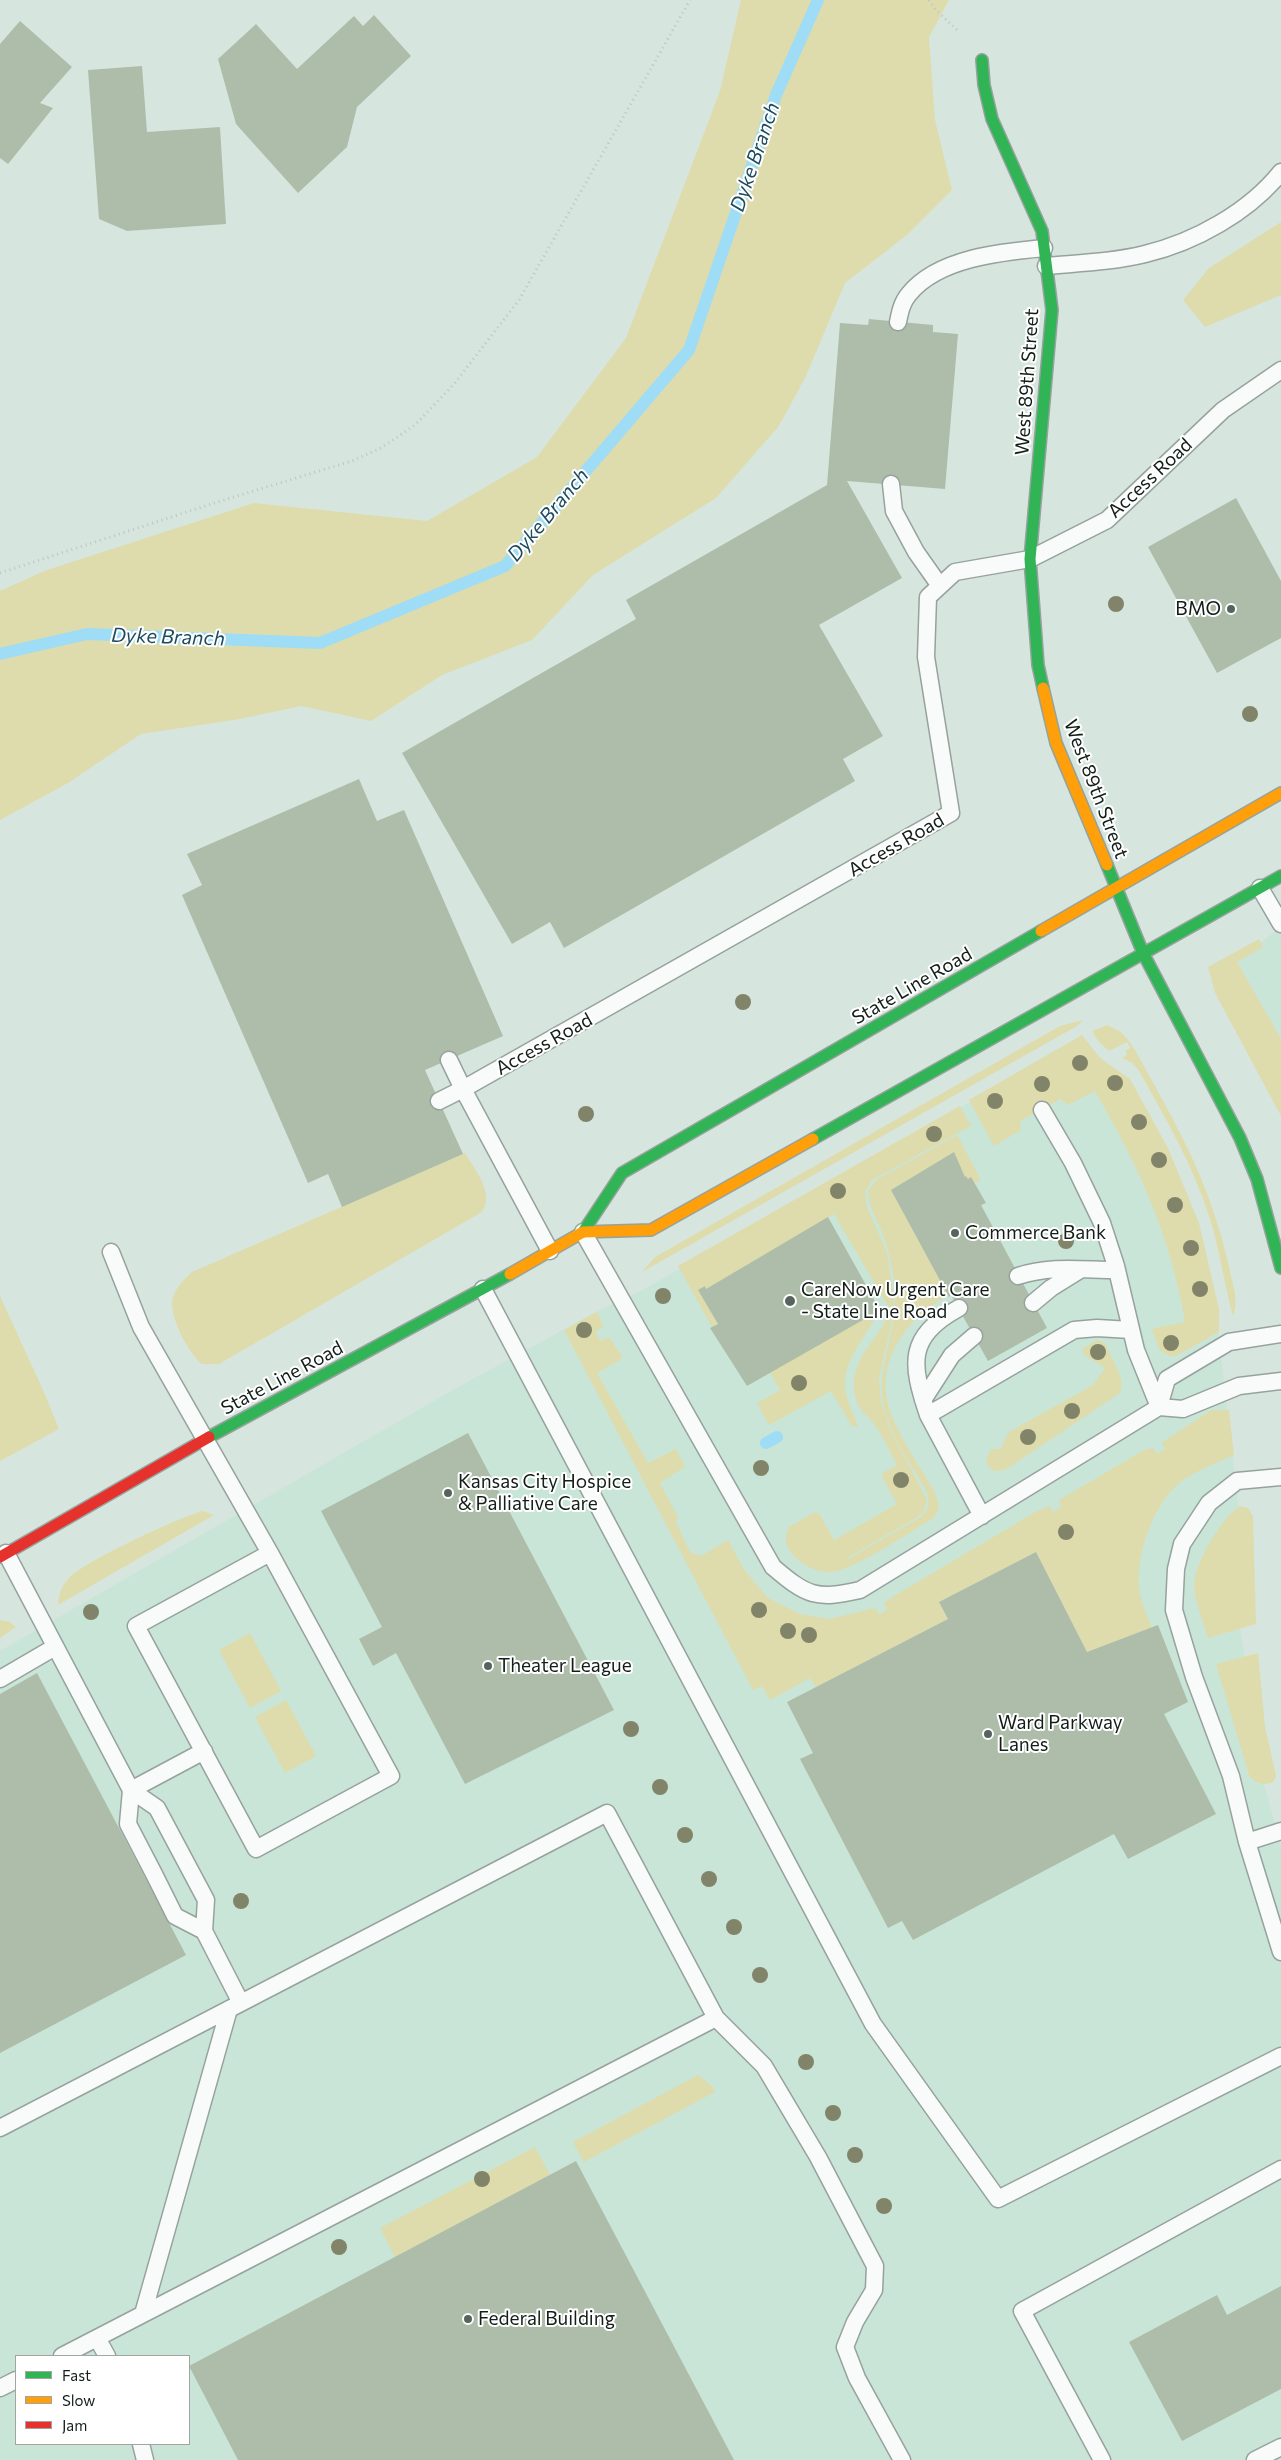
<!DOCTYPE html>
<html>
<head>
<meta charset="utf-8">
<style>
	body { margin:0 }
	#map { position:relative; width:1281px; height:2460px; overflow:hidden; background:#d6e6de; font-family:Commissioner,sans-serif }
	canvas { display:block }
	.legend { position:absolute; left:15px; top:2355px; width:175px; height:90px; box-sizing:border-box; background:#fff; border:1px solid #a1a5a3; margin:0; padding:6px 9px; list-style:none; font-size:15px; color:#131e19 }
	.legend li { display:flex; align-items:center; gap:10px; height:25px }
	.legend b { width:25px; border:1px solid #a1a5a3 }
</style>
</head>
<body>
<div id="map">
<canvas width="1281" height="2460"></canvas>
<ul class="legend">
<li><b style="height:6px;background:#30b455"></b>Fast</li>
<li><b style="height:6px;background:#ff9f0a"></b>Slow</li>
<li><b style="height:6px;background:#e5322d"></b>Jam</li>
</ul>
</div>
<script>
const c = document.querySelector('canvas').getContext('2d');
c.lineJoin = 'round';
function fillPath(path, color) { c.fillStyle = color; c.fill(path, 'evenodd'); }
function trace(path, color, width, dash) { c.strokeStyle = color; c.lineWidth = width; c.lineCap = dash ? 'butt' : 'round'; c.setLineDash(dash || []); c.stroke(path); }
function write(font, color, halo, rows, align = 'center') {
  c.font = font + ' Commissioner,sans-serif'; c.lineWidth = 4; c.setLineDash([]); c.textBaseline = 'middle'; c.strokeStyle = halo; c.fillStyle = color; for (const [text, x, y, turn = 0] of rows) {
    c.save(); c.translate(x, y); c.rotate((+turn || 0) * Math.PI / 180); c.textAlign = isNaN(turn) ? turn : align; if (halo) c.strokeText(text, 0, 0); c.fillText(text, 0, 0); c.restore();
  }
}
fillPath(new Path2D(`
	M 1281,927 L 1281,1065 L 1232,964 Z
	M 1083,1043 L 1112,1067 L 1218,1330 L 1239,1512 L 1240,1626 L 1264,1784 L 1281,1847 L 1281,2460 L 0,2460 L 0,1651 L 453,1390 L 596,1312 L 643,1290 L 1069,1045 ZM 16,2356 L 189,2356 L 189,2444 L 16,2444 Z`), '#c9e5d7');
fillPath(new Path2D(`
	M 741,0 L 949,0 L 929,37 L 935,120 L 952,190 L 907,235 L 845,283 L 806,376 L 779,426 L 716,498 L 593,575 L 532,640 L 442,675 L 371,721 L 301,706 L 240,719 L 141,734 L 68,783 L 0,820 L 0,591 L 44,571 L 254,503 L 427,521 L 537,457 L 626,338 L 720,91 Z
	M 1281,222 L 1281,295 L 1205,327 L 1183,300 L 1209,268 Z
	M 1259,939 L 1263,947 L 1237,962 L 1281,1039 L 1281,1116 L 1215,993 L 1208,967 Z
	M 1083,1020 L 1077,1026 L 642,1272 L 655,1257 L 1060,1026 Z
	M 1107,1025 C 1112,1028 1119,1030 1123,1034 C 1135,1047 1143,1065 1151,1079 C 1188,1145 1214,1197 1230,1271 C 1233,1286 1239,1301 1233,1316 C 1224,1284 1220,1251 1210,1219 C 1194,1167 1166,1119 1139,1071 L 1132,1063 L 1122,1058 L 1127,1055 L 1125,1051 L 1130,1048 L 1127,1042 L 1109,1051 L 1098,1041 L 1092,1031 Z
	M 1082,1035 L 1100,1058 L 1130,1079 L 1168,1148 L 1199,1223 L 1219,1309 L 1219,1332 L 1176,1356 L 1170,1356 L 1160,1351 L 1152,1330 L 1155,1328 L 1185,1322 C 1170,1234 1139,1167 1095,1091 L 1068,1105 L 1061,1099 L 1020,1121 L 1021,1130 L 994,1146 L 969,1100 Z
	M 960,1106 L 971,1126 L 872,1180 L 865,1192 L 867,1207 L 887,1252 L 894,1299 L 891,1324 L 879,1378 L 881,1401 L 890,1429 L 927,1500 L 924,1511 L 919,1516 L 847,1558 L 848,1559 L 919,1518 C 929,1511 930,1503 927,1492 C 908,1459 878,1420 882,1380 C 886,1342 900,1314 893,1274 C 891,1259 887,1244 881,1230 C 876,1217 868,1206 868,1191 L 876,1180 L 957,1135 L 981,1180 L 975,1183 L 965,1177 L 953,1153 L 891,1190 L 948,1295 C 902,1323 869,1367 895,1423 C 906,1447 922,1470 935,1493 C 939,1503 941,1511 932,1519 C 909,1532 854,1571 830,1572 C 817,1572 804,1566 795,1557 C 786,1547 783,1540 789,1527 L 813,1513 L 819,1513 L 834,1540 L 897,1504 L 882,1477 L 883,1473 L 897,1465 C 889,1450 882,1433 871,1420 C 866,1414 860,1411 857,1402 C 841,1356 893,1332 888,1306 L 834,1214 L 706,1289 L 704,1286 L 699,1290 L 718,1324 L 712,1327 L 678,1266 Z
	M 465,1153 C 475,1170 495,1193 482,1212 L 219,1364 L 202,1364 C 189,1355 167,1313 173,1297 C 176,1288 184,1279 192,1272 Z
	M 0,1296 L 44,1392 L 59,1429 L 0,1461 Z
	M 596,1312 L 599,1315 L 603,1327 L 595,1332 L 601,1341 L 609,1337 L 622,1356 L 620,1360 L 597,1373 L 648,1463 L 676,1449 L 685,1467 L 660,1483 L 678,1517 L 676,1522 L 690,1552 L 701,1556 L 728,1540 L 745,1571 L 768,1598 L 800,1614 L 829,1619 L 875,1608 L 879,1614 L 887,1610 L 884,1603 L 894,1596 L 1037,1511 L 1050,1506 L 1053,1512 L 1061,1507 L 1059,1501 L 1066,1496 L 1144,1450 L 1153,1448 L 1157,1454 L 1165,1449 L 1162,1443 L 1164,1441 L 1211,1410 L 1229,1410 L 1234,1455 C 1217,1463 1197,1470 1182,1481 C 1153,1502 1133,1560 1140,1595 C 1143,1607 1148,1617 1152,1628 L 1087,1652 L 1036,1552 L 939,1602 L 948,1619 L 816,1687 L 810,1678 L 770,1700 L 762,1686 L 753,1690 L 564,1330 Z
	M 877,1312 C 877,1323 845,1355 845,1382 C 844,1399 854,1412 858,1427 L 852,1426 L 831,1391 L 769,1425 L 757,1403 L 780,1390 L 770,1372 Z
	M 1097,1340 L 1105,1343 C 1110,1356 1127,1380 1120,1393 L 1005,1470 L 995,1471 L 989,1468 L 986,1459 L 991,1449 L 1000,1449 L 1009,1432 L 1093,1385 L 1105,1368 L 1084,1355 L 1082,1349 Z
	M 1240,1506 L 1248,1508 L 1253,1516 L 1256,1624 L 1208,1638 C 1203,1621 1195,1602 1194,1585 C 1194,1564 1222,1517 1240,1506 Z
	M 203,1511 L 214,1515 L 58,1605 C 59,1593 62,1585 70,1577 C 84,1562 181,1516 203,1511 Z
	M 0,1620 L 10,1622 L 16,1627 L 0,1638 Z
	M 250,1633 L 281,1691 L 250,1708 L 219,1650 Z
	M 1258,1653 L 1265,1726 L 1276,1776 L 1273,1782 C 1264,1786 1255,1784 1249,1775 L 1216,1664 Z
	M 286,1700 L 316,1756 L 285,1773 L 255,1717 Z
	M 698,2075 L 712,2086 L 715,2092 L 584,2162 L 573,2142 Z
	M 535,2147 L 550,2175 L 395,2257 L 380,2228 Z`), '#dedcac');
trace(new Path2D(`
	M 0,654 L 87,634 L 320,643 L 505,566 L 689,350 L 776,95 L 818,0
	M 766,1443 L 777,1437`), '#9fdcf5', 12);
fillPath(new Path2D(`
	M 374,15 L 411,56 L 357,107 L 347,147 L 298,193 L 236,124 L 218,59 L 256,24 L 297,69 L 354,16 L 363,26 Z
	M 20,21 L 72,67 L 40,103 L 53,108 L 8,164 L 0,158 L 0,44 Z
	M 142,66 L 147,132 L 220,127 L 226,224 L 127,231 L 99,219 L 88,70 Z
	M 869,319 L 933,325 L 933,332 L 958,334 L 945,489 L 847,481 L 902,578 L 819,625 L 883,736 L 843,759 L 855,781 L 564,948 L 550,922 L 512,944 L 402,753 L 636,619 L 626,600 L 827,485 L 840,323 L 868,325 Z
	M 1236,498 L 1281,581 L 1281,638 L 1217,673 L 1148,547 Z
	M 359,779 L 377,821 L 404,810 L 503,1036 L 425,1070 L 463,1154 L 342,1207 L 328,1174 L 308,1183 L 182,895 L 202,885 L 187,854 Z
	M 954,1152 L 965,1177 L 966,1176 L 968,1179 L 971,1177 L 986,1203 L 981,1205 L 1047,1328 L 988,1361 L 951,1295 L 949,1297 L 891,1190 Z
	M 828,1217 L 881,1312 L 878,1314 L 877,1312 L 747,1386 L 710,1328 L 718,1324 L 698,1290 L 705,1286 L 706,1289 Z
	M 468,1433 L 614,1710 L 465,1784 L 396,1653 L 373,1666 L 359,1639 L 382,1627 L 321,1511 Z
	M 1036,1552 L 1087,1652 L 1158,1625 L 1188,1702 L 1164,1714 L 1216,1814 L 1128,1859 L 1114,1834 L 913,1940 L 902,1921 L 888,1928 L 800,1759 L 813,1753 L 787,1702 L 948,1619 L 939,1602 Z
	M 37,1673 L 186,1955 L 0,2053 L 0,1694 Z
	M 576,2161 L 734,2460 L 238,2460 L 189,2366 Z
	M 1281,2286 L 1281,2389 L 1182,2441 L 1129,2342 L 1217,2295 L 1227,2315 Z`), '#aebda9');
const lane = new Path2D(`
	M 1046,266 C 1079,263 1113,262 1145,254 C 1195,242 1249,212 1281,172
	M 898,322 C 900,312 902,302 909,294 C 938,258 1001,252 1044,248
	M 891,484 L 894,511 L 916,552 L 940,586
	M 1260,888 L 1281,924
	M 439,1101 L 463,1089 L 449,1060
	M 1042,1110 L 1073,1163 L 1102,1223 L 1116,1266 L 1136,1350 L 1159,1407
	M 583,1232 L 773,1567 C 807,1596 816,1600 860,1590 L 1159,1407 L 1183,1409 L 1239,1386 L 1281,1381
	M 550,1251 L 463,1089 L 951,813 L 926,657 L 928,597 L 955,572 L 1030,559 L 1107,520 L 1223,410 L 1281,370
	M 111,1252 L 141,1327 L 270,1553 L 391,1776 L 256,1849 L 136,1626 L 270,1553
	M 1018,1276 C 1051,1265 1083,1270 1117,1270
	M 483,1289 L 873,2024 L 998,2199 L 1281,2056
	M 1033,1303 L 1051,1288 L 1080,1270
	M 923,1400 L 952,1355 L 974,1336
	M 1159,1407 L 1167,1379 L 1229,1342 L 1281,1334
	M 928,1415 C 911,1364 906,1337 959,1308
	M 982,1516 L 928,1415 L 1074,1330 L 1097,1328 L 1131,1330
	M 6,1553 L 131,1790 L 157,1808 L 206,1900 L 204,1931 L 241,2003
	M 0,1679 L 55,1647
	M 131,1790 L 128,1824 L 154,1874 L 175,1916 L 204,1931
	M 131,1790 L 204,1751
	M 1281,1831 L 1247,1842 L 1281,1952
	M 1247,1842 L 1231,1776 L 1194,1677 L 1174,1610 L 1176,1569 L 1182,1544 L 1209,1503 L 1237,1481 L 1281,1477
	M 716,2018 L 764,2066 L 818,2157 L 875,2266 L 874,2290 L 855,2322 L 845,2347 L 857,2378 L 902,2460
	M 0,2128 L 607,1813 L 716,2018 L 62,2356
	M 143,2314 L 229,2009
	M 97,2338 L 107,2356
	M 0,2388 L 16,2380
	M 141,2444 L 145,2460
	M 1102,2460 L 1022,2311 L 1281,2169
	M 1255,2460 L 1281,2447`);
const fast = new Path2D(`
	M 982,60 L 984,85 L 992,119 L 1042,231 L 1052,310 L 1030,559 L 1038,665 L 1043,688
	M 1107,865 L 1143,953 L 1240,1138 L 1257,1179 L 1281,1268
	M 813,1139 L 1281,876
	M 583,1232 L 622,1173 L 1041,931
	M 209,1437 L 510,1274`);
const slow = new Path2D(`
	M 1043,688 L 1056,743 L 1107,865
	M 1041,931 L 1281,793
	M 510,1274 L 583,1232 L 651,1230 L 813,1139`);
const jam = new Path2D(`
	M 0,1557 L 209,1437`);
trace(lane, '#96a29d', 19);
trace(fast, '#96a29d', 14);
trace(slow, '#96a29d', 14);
trace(jam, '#96a29d', 14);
trace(new Path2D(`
	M 929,0 L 935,9 L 959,32
	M 0,573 L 211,504 L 352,461 L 381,448 L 415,425 L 454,384 L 519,300 L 690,0`), '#bfc5c2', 3, [1, 4]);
trace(lane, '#f9fbfa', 16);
trace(fast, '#30b455', 11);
trace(slow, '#ff9f0a', 11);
trace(jam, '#e5322d', 11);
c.fillStyle = '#818468';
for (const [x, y] of [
	[1116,604],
	[1250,714],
	[743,1002],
	[1080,1063],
	[1115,1083],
	[1042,1084],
	[995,1101],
	[586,1114],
	[1139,1122],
	[934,1134],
	[1159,1160],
	[838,1191],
	[1175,1205],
	[1066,1241],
	[1191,1248],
	[1200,1289],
	[663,1296],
	[584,1330],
	[1171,1343],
	[1098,1352],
	[799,1383],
	[1072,1411],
	[1028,1437],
	[761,1468],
	[901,1480],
	[1066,1532],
	[759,1610],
	[91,1612],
	[788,1631],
	[809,1635],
	[631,1729],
	[660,1787],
	[685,1835],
	[709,1879],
	[241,1901],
	[734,1927],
	[760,1975],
	[806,2062],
	[833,2113],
	[855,2155],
	[482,2179],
	[884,2206],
	[339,2247]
]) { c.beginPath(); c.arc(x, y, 8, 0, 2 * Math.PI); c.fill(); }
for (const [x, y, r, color] of [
	[1231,609,5,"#57645e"],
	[955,1233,5,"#57645e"],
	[790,1301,6,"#57645e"],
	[448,1493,5,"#57645e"],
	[488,1666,5,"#57645e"],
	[988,1734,5,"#57645e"],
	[468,2319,5,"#57645e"]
]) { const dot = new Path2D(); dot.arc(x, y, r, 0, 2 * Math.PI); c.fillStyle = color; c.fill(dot); trace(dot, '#fff', 2); }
write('19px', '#131e19', '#fff', [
	["West 89th Street",1027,382,-86],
	["Access Road",1150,478,-43],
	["West 89th Street",1096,789,69],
	["Access Road",896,845,-30],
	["State Line Road",912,986,-30],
	["Access Road",544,1044,-29],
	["State Line Road",282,1378,-28]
]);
write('19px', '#131e19', '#fff', [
	["BMO",1221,609,"right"],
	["Commerce Bank",965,1233],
	["CareNow Urgent Care",801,1290],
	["- State Line Road",801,1312],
	["Kansas City Hospice",458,1482],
	["& Palliative Care",458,1504],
	["Theater League",498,1666],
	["Ward Parkway",998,1723],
	["Lanes",998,1745],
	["Federal Building",478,2319]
], 'left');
write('italic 20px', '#1e4b5f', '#fff', [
	["Dyke Branch",755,157,-71],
	["Dyke Branch",548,515,-50],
	["Dyke Branch",168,637,2]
]);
</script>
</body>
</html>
